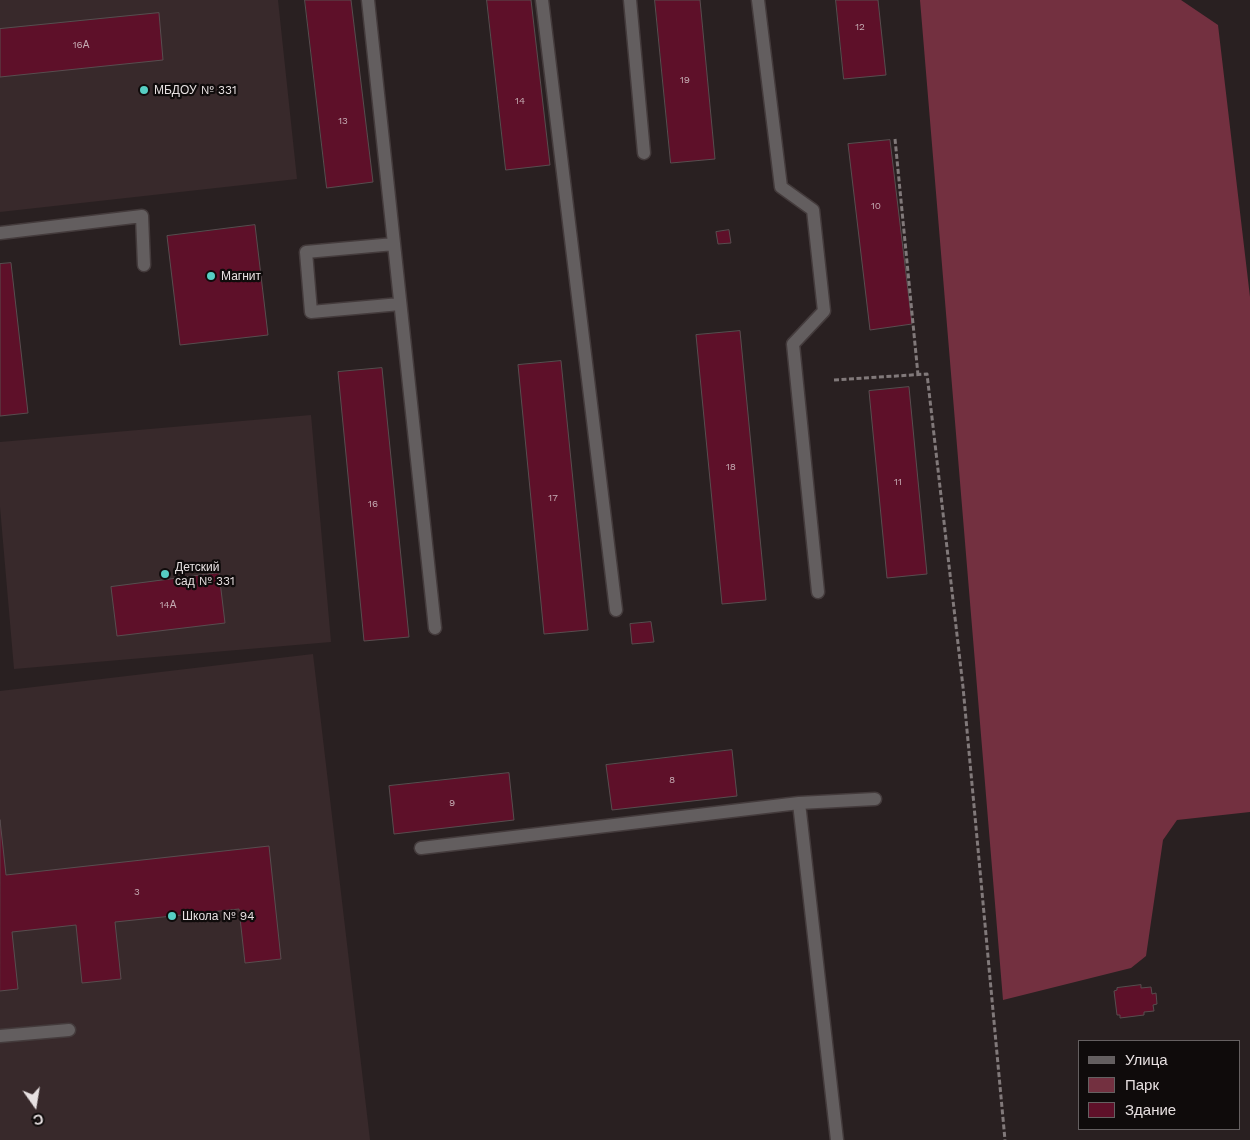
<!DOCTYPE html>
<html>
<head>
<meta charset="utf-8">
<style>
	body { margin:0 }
	#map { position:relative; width:1250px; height:1140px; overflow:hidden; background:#292021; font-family:"Work Sans",sans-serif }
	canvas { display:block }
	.legend { position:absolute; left:1078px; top:1040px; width:162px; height:90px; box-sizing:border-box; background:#0f0b0b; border:1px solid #656061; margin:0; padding:6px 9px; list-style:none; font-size:15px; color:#e7e0e1 }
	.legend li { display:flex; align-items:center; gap:10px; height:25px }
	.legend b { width:25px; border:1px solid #656061 }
	.north { position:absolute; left:10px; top:1080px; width:50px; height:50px; -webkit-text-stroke:4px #0f0b0b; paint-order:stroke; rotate:167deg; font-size:14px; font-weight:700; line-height:20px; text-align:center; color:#e7e0e1 }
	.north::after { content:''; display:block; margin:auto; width:18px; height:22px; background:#e7e0e1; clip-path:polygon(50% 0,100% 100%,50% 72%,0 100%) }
</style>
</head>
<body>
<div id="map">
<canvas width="1250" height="1140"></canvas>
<ul class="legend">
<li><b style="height:6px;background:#635e5f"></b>Улица</li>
<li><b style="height:14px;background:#733040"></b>Парк</li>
<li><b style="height:14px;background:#5e1029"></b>Здание</li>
</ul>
<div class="north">С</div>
</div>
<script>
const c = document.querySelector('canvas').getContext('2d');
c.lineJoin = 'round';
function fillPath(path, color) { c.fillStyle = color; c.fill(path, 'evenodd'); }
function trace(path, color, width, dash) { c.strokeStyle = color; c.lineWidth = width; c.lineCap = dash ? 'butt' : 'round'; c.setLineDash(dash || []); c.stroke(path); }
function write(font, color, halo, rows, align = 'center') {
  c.font = font + ' "Work Sans",sans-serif'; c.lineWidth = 4.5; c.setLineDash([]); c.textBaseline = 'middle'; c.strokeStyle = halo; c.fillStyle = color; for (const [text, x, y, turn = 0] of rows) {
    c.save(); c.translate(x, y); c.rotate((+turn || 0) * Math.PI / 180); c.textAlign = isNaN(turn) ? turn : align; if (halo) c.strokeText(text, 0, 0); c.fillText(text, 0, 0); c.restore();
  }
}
fillPath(new Path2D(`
	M 0,0 L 278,0 L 297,179 L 0,212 Z
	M 311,415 L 331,642 L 14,669 L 0,507 L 0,442 Z
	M 313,654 L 370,1140 L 0,1140 L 0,691 Z`), '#38292b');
fillPath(new Path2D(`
	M 920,0 L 1181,0 L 1218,25 L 1250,297 L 1250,812 L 1177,820 L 1163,840 L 1146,956 L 1131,968 L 1003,1000 Z`), '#733040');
const building = new Path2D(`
	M 305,0 L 351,0 L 373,182 L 327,188 Z
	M 487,0 L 531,0 L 550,165 L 506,170 Z
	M 655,0 L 700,0 L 715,159 L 671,163 Z
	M 836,0 L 878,0 L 886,75 L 844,79 Z
	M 159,13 L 163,60 L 0,77 L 0,29 Z
	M 890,140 L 912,324 L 870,330 L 848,144 Z
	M 255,225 L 268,335 L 180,345 L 167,236 Z
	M 729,230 L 731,243 L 718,244 L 716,232 Z
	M 11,263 L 28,413 L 0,416 L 0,264 Z
	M 740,331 L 766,600 L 722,604 L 696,335 Z
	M 561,361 L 588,630 L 544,634 L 518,365 Z
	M 382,368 L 409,637 L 364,641 L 338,372 Z
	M 909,387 L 927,574 L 887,578 L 869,391 Z
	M 219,573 L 225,623 L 117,636 L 111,587 Z
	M 651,622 L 654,642 L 632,644 L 630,624 Z
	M 732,750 L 737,796 L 612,810 L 606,765 Z
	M 509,773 L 514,820 L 394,834 L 389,786 Z
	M 0,820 L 6,875 L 269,846 L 281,959 L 245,963 L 239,909 L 115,922 L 121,979 L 82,983 L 76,925 L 12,932 L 18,989 L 0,991 Z
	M 1141,985 L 1141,988 L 1151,987 L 1152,994 L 1156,993 L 1157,1004 L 1153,1005 L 1154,1011 L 1144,1012 L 1144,1015 L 1120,1018 L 1120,1015 L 1117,1015 L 1114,991 L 1117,990 L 1117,988 Z`);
fillPath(building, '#5e1029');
trace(building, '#584d4f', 1);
const minor = new Path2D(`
	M 368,0 L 435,628
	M 542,0 L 616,610
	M 630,0 L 644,153
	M 758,0 L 781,187 L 813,210 L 824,311 L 793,344 L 818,592
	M 0,233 L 142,216 L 144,265
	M 394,244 L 306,252 L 311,312 L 400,304
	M 799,803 L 837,1140
	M 421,848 L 799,803 L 875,799
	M 0,1036 L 69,1030`);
trace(minor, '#443b3c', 15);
trace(new Path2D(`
	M 895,139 L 918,375
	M 834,380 L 927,374 L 963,687 L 1005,1140`), '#81797a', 3, [5, 2.5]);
trace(minor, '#635e5f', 12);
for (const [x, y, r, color] of [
	[144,90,5,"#56cec3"],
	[211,276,5,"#56cec3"],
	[165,574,5,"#56cec3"],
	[172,916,5,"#56cec3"]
]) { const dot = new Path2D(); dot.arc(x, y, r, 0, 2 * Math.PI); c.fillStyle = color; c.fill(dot); trace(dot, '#0f0b0b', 2); }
write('10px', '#c5acb3', null, [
	["12",860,27],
	["16А",81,45],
	["19",685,80],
	["14",520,101],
	["13",343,121],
	["10",876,206],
	["18",731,467],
	["11",898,482],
	["17",553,498],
	["16",373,504],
	["14А",168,605],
	["8",672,780],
	["9",452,803],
	["3",137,892]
]);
write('12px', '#e7e0e1', '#0f0b0b', [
	["МБДОУ № 331",154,90],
	["Магнит",221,276],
	["Детский",175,567],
	["сад № 331",175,581],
	["Школа № 94",182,916]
], 'left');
</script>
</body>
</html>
